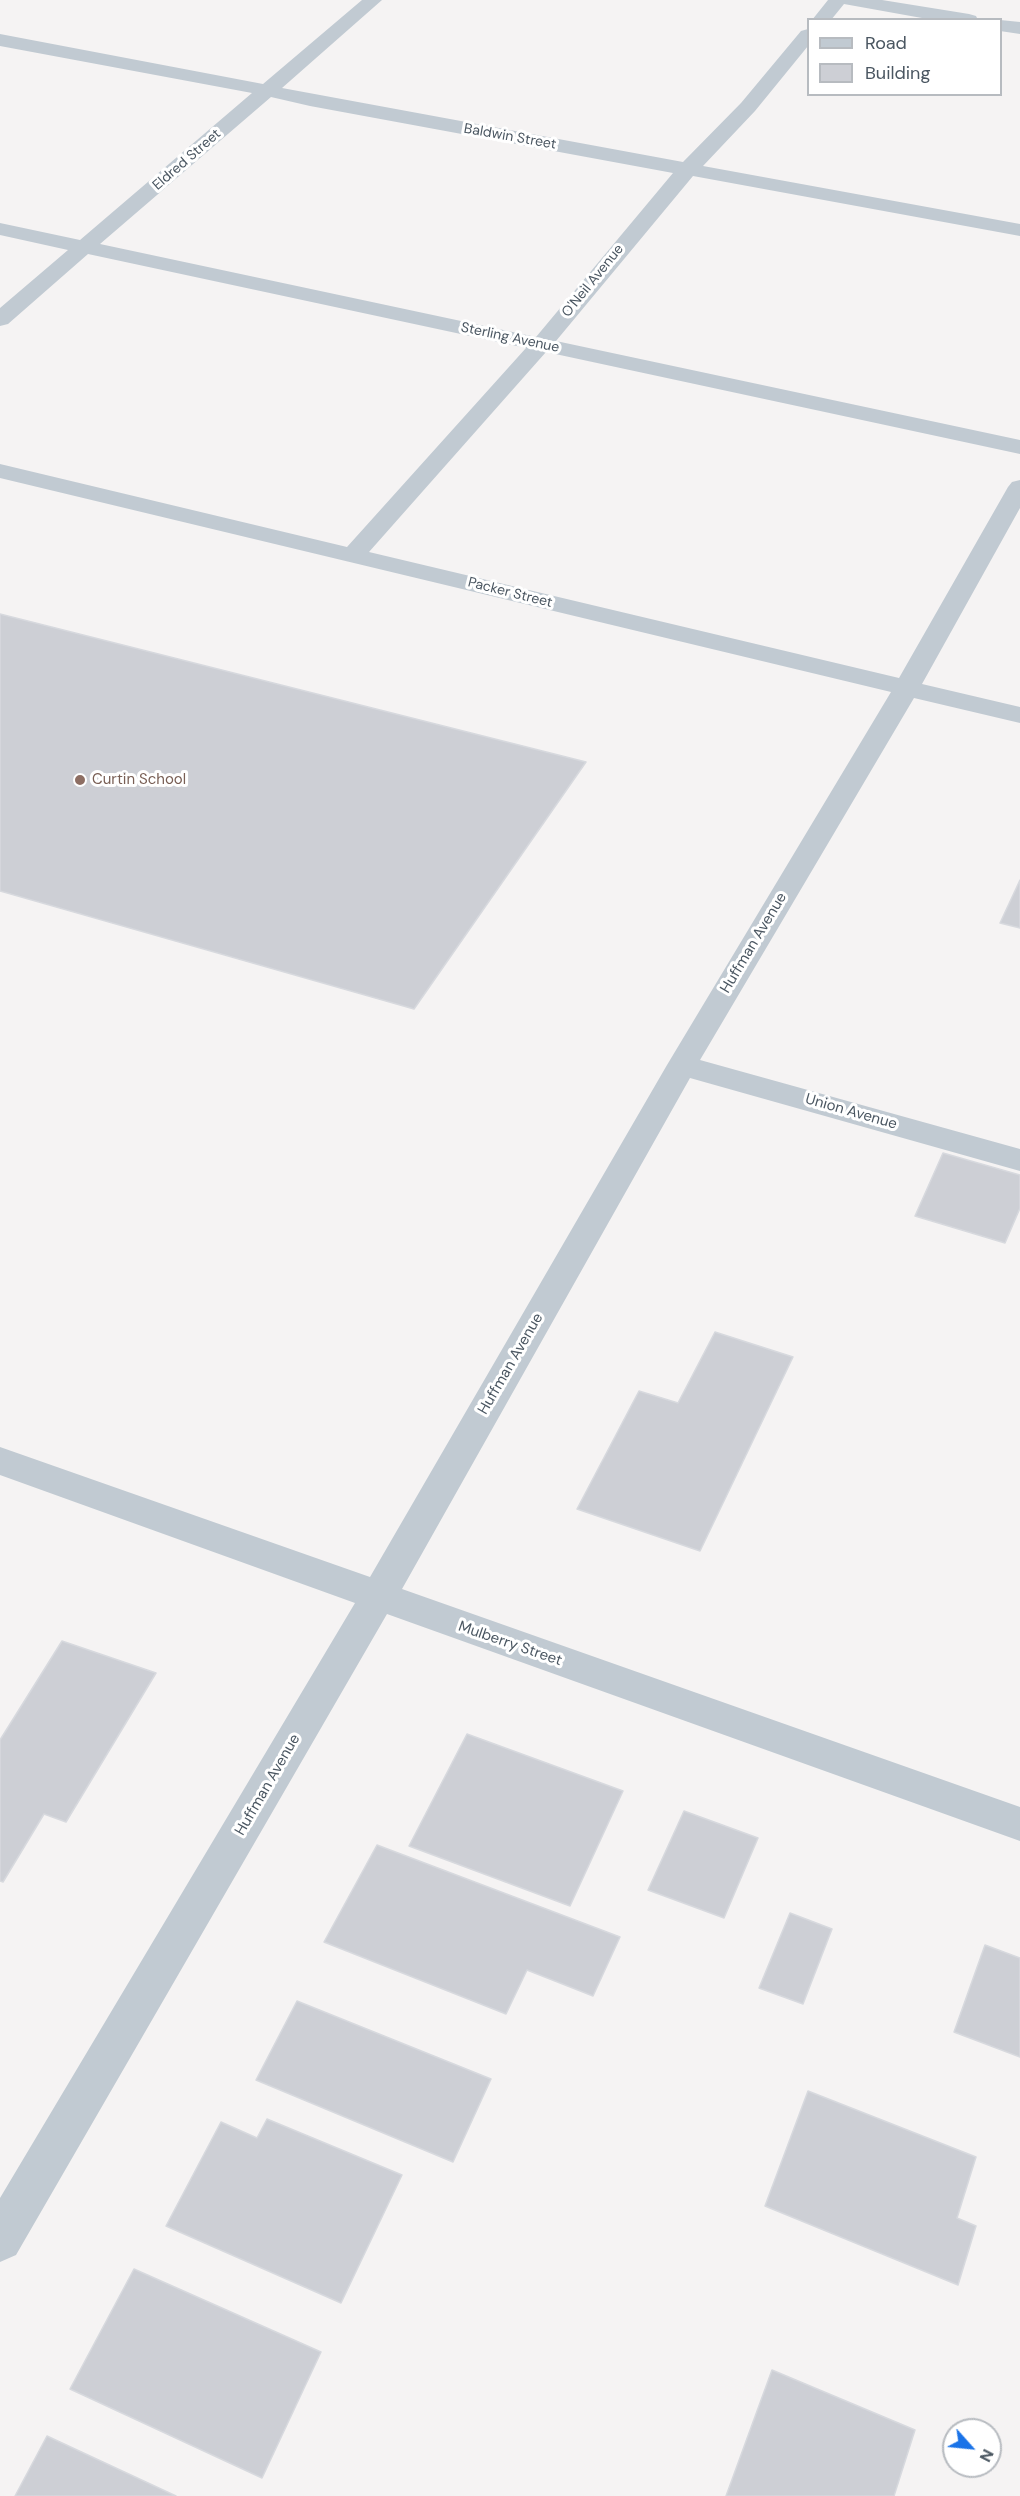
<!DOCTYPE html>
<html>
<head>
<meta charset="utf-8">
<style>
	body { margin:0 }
	#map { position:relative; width:1020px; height:2496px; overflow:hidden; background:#f5f3f3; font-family:"DM Sans",sans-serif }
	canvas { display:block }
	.legend { position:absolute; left:807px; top:18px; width:195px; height:78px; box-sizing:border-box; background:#fff; border:2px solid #b7bbc0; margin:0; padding:8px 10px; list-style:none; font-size:18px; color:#4a5661 }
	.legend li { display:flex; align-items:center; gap:12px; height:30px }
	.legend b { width:30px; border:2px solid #b7bbc0 }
	.north { position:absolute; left:942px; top:2418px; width:60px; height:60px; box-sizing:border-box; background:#fff; border:2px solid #b7bbc0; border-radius:50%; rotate:117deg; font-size:16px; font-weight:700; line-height:24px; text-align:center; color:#4a5661 }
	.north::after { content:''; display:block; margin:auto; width:21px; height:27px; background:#1a73e8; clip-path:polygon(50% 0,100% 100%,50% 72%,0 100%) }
</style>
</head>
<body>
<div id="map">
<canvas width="1020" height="2496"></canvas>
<ul class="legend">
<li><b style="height:8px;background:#c1cad2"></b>Road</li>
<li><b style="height:16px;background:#cdcfd5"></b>Building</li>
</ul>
<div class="north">N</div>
</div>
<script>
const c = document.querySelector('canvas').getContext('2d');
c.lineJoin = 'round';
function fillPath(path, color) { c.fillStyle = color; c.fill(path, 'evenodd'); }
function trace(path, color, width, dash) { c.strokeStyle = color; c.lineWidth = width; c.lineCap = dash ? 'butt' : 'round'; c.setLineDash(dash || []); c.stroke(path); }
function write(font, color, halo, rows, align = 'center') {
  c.font = font + ' "DM Sans",sans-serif'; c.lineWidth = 6; c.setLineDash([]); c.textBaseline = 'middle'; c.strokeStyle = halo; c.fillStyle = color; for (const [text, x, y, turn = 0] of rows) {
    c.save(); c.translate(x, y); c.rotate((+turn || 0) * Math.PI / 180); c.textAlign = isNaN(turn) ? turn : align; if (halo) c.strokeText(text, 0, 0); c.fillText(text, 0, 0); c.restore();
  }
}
const building = new Path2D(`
	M 0,614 L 586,762 L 414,1009 L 0,891 Z
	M 1020,880 L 1020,928 L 1000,923 Z
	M 943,1153 L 1020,1175 L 1020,1208 L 1005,1243 L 915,1216 Z
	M 715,1332 L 793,1357 L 700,1551 L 577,1509 L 639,1391 L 678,1403 Z
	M 62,1641 L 156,1673 L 66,1822 L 44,1814 L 3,1882 L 0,1881 L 0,1740 Z
	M 467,1734 L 623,1791 L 570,1906 L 409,1846 Z
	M 684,1811 L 758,1838 L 724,1918 L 648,1890 Z
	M 377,1845 L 620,1937 L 593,1996 L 527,1970 L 506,2014 L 324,1942 Z
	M 790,1913 L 832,1929 L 803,2004 L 759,1988 Z
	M 985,1945 L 1020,1958 L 1020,2057 L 954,2032 Z
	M 297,2001 L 491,2079 L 453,2162 L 256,2080 Z
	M 808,2091 L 976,2157 L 957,2218 L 976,2226 L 958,2285 L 765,2206 Z
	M 267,2119 L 402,2175 L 341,2303 L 166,2226 L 221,2122 L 257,2138 Z
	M 134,2269 L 321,2352 L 262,2478 L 70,2389 Z
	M 772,2370 L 915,2430 L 894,2496 L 726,2496 Z
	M 47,2436 L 176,2496 L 15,2496 Z`);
fillPath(building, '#cdcfd5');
trace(building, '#d7d9de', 1.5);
fillPath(new Path2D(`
	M 362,0 L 382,0 L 282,88 L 683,162 L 741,103 L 801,31 L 808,29 L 808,46 L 755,111 L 703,166 L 1020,224 L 1020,236 L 693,176 L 556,341 L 1020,440 L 1020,454 L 546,352 L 369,552 L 899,678 L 1008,487 L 1012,482 L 1020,480 L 1020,508 L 922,684 L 1020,707 L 1020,723 L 914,698 L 700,1060 L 1020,1149 L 1020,1171 L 690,1078 L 402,1589 L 1020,1807 L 1020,1841 L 387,1614 L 16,2255 L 0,2262 L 0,2198 L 355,1603 L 0,1475 L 0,1447 L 370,1577 L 667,1065 L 891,692 L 0,478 L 0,464 L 347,547 L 526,348 L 88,254 L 8,324 L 0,326 L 0,308 L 68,250 L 0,235 L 0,223 L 80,240 L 252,93 L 0,46 L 0,34 L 263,84 ZM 271,97 L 310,106 L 673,173 L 536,337 L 100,244 Z
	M 828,0 L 882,0 L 969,14 L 976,16 L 978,20 L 933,20 L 844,4 L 831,20 L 812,20 Z
	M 1000,20 L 1020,22 L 1020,34 L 1000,31 Z`), '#c1cad2');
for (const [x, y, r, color] of [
	[80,780,6,"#8d6e63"]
]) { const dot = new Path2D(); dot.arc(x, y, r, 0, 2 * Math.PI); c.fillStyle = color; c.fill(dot); trace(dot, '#fff', 2); }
write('14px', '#4a5661', '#fff', [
	["Baldwin Street",510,137,10],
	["Eldred Street",187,160,-41],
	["O'Neil Avenue",593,281,-51],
	["Sterling Avenue",510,338,12],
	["Packer Street",510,593,14]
]);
write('15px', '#785e54', '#fff', [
	["Curtin School",92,780]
], 'left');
write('15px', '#4a5661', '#fff', [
	["Huffman Avenue",754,943,-59],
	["Union Avenue",851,1112,16],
	["Huffman Avenue",511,1364,-60],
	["Mulberry Street",510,1644,19],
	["Huffman Avenue",268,1785,-60]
]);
</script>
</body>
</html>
